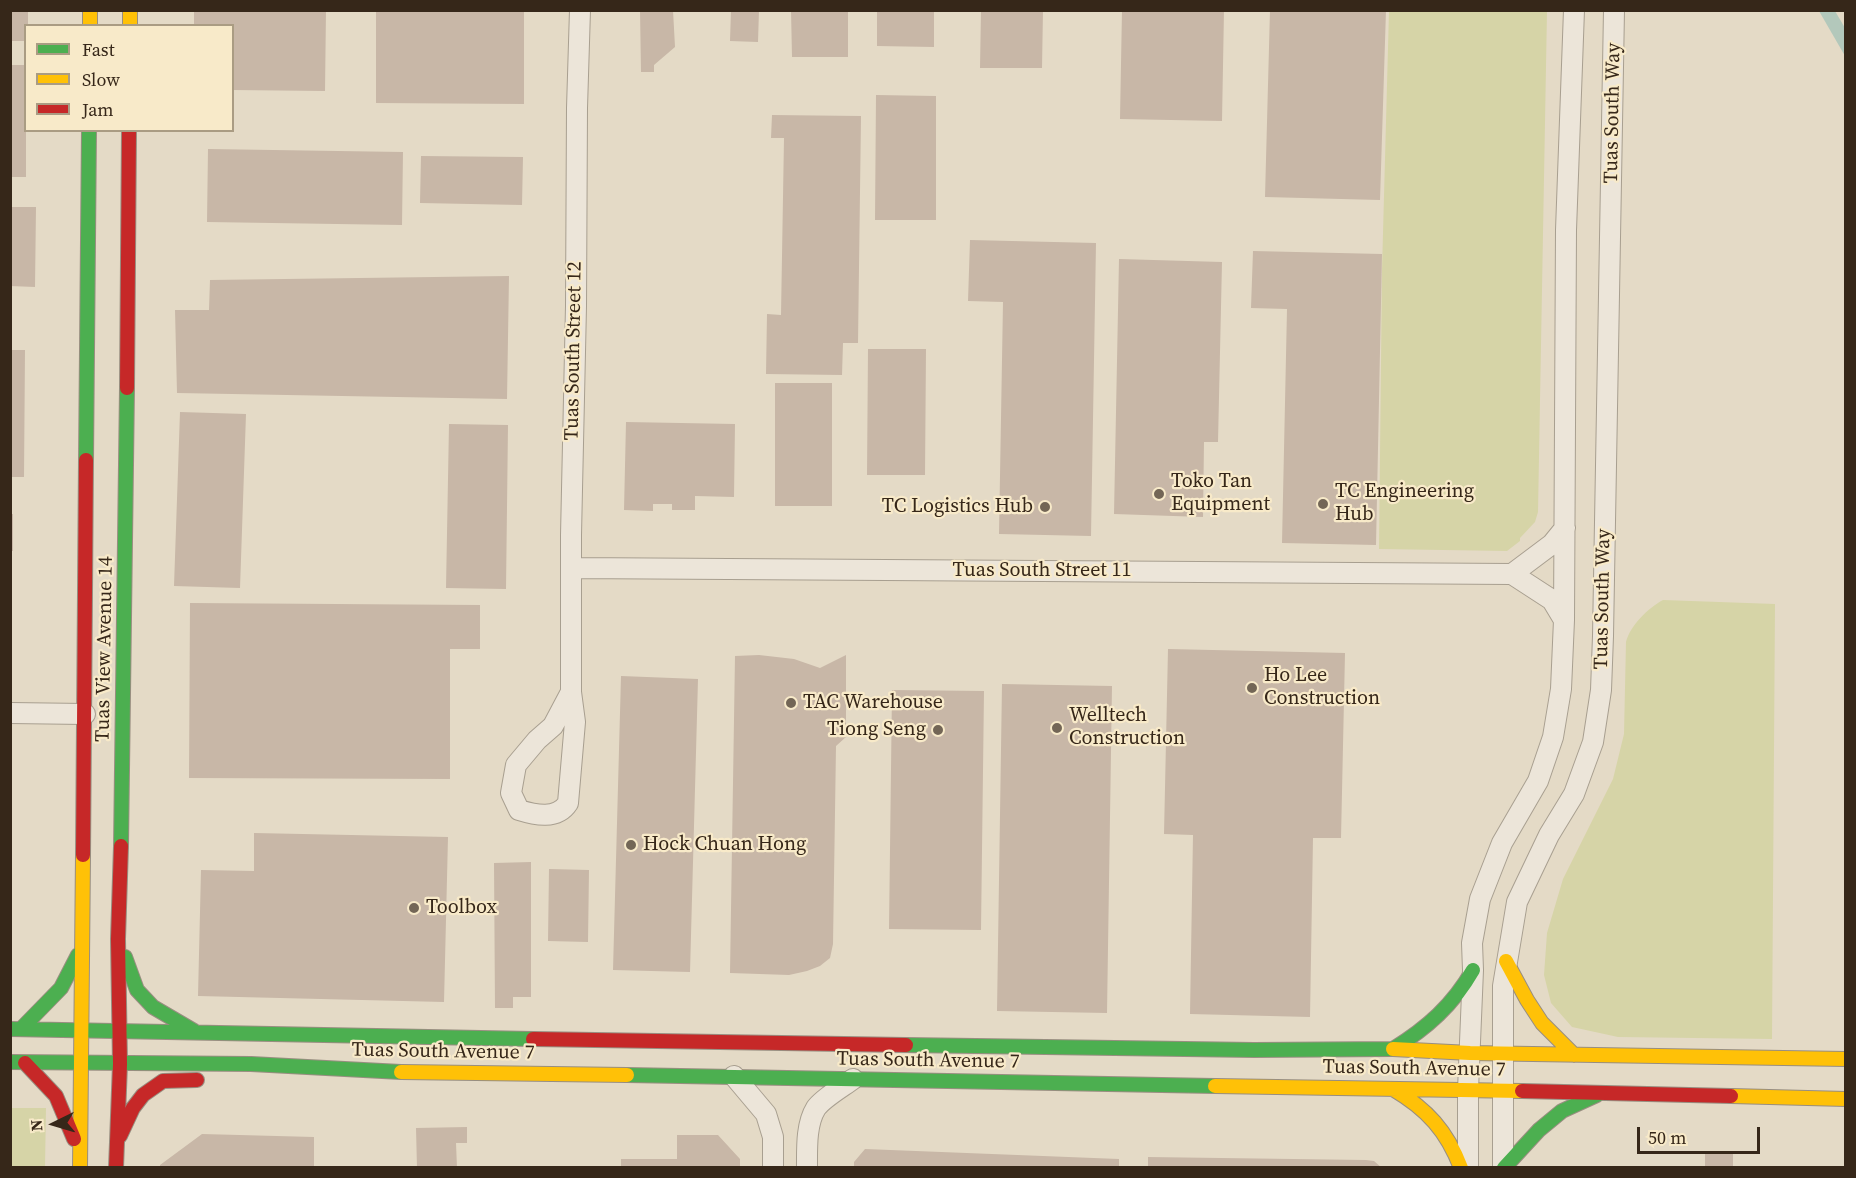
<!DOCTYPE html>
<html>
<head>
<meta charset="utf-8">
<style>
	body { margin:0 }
	#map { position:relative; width:1856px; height:1178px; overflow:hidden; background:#e4dac6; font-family:"Source Serif 4",serif }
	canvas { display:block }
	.frame { position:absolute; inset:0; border:12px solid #362719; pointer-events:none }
	.legend { position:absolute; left:24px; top:24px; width:210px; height:108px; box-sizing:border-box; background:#f8eac9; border:2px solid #aa9c83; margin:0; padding:8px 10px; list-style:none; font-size:18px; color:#362719 }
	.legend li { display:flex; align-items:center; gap:12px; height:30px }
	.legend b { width:30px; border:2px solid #aa9c83 }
	.north { position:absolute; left:24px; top:1094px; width:60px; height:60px; -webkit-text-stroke:4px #f8eac9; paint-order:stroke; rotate:265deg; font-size:16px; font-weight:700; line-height:24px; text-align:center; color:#362719 }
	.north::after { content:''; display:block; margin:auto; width:21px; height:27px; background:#362719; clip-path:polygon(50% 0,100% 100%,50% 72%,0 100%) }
	.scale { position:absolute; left:1637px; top:1127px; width:123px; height:27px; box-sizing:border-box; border:3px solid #362719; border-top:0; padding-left:8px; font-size:18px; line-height:21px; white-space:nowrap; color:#362719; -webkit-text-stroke:4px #f8eac9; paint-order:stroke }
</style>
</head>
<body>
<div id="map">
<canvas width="1856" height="1178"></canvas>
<div class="frame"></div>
<ul class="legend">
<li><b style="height:8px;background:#4caf50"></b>Fast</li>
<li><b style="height:8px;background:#ffc107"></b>Slow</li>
<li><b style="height:8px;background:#c62828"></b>Jam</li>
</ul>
<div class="north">N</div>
<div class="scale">50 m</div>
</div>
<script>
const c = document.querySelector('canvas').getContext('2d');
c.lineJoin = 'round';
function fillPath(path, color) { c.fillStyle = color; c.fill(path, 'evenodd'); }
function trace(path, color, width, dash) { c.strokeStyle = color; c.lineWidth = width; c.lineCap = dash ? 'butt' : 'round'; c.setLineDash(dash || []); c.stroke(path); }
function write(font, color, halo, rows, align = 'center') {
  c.font = font + ' "Source Serif 4",serif'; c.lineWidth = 4.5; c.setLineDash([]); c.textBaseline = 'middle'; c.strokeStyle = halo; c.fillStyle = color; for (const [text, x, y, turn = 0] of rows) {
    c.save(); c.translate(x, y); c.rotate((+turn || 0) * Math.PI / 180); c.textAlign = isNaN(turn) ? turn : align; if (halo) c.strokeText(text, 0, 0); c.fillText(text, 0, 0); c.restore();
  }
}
fillPath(new Path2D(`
	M 1389,11 L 1547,11 L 1538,512 L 1535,522 L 1520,538 L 1520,541 L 1507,551 L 1379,549 L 1382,270 Z
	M 1663,600 L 1775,604 L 1772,1039 L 1618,1037 L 1572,1027 L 1551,1003 L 1544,975 L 1547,933 L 1563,879 L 1613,779 L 1624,734 L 1626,642 C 1630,626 1648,608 1663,600 Z
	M 11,1108 L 46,1108 L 45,1167 L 11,1167 Z`), '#d6d4a7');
fillPath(new Path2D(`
	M 1819,11 L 1835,11 L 1845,28 L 1845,56 Z`), '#b3c8bb');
fillPath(new Path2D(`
	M 10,10 L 28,10 L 28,26 L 26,26 L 26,41 L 10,41 Z
	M 194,10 L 326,10 L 325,91 L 232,90 L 232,26 L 194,26 Z
	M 376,10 L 524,10 L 524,104 L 376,103 Z
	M 640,10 L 673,10 L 675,47 L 654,65 L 654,72 L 641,72 Z
	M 731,10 L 759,10 L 758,42 L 730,41 Z
	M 791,10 L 848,10 L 848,57 L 792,57 Z
	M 877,10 L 934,10 L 934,47 L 877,46 Z
	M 981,10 L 1043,10 L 1042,68 L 980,68 Z
	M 1122,10 L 1224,10 L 1222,121 L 1120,119 Z
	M 1270,10 L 1386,10 L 1380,200 L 1265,197 Z
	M 10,65 L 26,65 L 26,177 L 10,177 Z
	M 876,95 L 936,96 L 936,220 L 875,220 Z
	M 772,115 L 861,116 L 858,343 L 843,343 L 842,375 L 766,374 L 767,314 L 781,315 L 784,138 L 771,138 Z
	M 208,149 L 403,152 L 402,225 L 207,222 Z
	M 421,156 L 523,157 L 522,205 L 420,203 Z
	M 11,207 L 36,207 L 35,287 L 10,286 Z
	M 970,240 L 1096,243 L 1091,536 L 999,534 L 1003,302 L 968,301 Z
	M 1253,251 L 1382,254 L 1376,545 L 1282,543 L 1287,309 L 1251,308 Z
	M 1119,259 L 1222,262 L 1218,442 L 1204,442 L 1203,517 L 1114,514 Z
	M 509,276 L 507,399 L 177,393 L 175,310 L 209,310 L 210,280 Z
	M 868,349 L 926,349 L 925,475 L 867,475 Z
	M 10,350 L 25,350 L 24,477 L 10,477 Z
	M 775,383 L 832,383 L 832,506 L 775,506 Z
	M 180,412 L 246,414 L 240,588 L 174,586 Z
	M 626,422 L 735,424 L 734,497 L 695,496 L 695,510 L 672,510 L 672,504 L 653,504 L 653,511 L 624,510 Z
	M 449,424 L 508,425 L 506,589 L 446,588 Z
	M 10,514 L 13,514 L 13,551 L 10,551 Z
	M 190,603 L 480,605 L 480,649 L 450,649 L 450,779 L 189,778 Z
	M 1168,649 L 1345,653 L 1341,838 L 1313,838 L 1310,1017 L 1190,1014 L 1193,835 L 1164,834 Z
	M 759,655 L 794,659 L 820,668 L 846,655 L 846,737 L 836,746 L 833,944 L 830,958 L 820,966 L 807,971 L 789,975 L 730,973 L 735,656 Z
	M 621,676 L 698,679 L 690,972 L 613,970 Z
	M 1002,684 L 1112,686 L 1107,1013 L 997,1011 Z
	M 892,690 L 984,691 L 981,930 L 889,929 Z
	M 254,833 L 448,837 L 444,1002 L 198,996 L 201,870 L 254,871 Z
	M 531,862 L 531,997 L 513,997 L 513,1008 L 495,1008 L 494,863 Z
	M 549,869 L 589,870 L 588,942 L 548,941 Z
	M 467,1127 L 467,1143 L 456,1143 L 457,1168 L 417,1168 L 416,1128 Z
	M 202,1134 L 314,1137 L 314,1168 L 160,1168 L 160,1165 Z
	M 677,1135 L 718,1135 L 740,1159 L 740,1168 L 621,1168 L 621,1159 L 677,1159 Z
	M 865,1149 L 1119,1159 L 1119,1168 L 854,1168 L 854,1162 Z
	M 1705,1154 L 1733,1154 L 1733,1168 L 1705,1168 Z
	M 1148,1157 L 1366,1160 L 1374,1161 L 1382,1168 L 1148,1168 Z`), '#c8b7a7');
const street = new Path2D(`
	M 572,568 L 1512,574 L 1552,600 L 1564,620
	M 1512,574 L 1552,544 L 1565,528
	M 571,692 L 553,726 L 537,740 L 516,765 L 511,793 L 519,810 C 535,815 557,820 568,803 L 575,722 L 571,692 L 571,535 L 576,306 L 577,108 L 580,10
	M 10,713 L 85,714
	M 734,1076 L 766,1114 L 773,1137 L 773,1168
	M 807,1168 C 807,1148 806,1124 816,1108 C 823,1098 844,1086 853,1079
	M 1468,1168 L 1468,1090 L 1473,970 L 1472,943 L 1480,899 L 1502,843 L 1538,781 L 1553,737 L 1561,689 L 1564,620 L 1566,230 L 1574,10
	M 1503,1168 L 1503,986 L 1517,902 L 1549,835 L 1574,794 L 1593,742 L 1601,690 L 1603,636 L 1614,10`);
const fast = new Path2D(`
	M 86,460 L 89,130
	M 121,846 L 127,388
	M 125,957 L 137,990 L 153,1007 L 194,1031
	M 10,1029 L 533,1039
	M 21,1029 L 61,988 L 78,955
	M 906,1045 L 1254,1050 L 1393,1049
	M 1393,1049 C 1427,1028 1453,1005 1473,970
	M 10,1062 L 251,1064 L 401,1072
	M 627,1075 L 1215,1086
	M 1504,1168 L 1539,1130 L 1562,1111 L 1597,1095`);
const slow = new Path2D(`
	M 90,10 L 90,26
	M 130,10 L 130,26
	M 1506,961 L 1527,1000 L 1542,1023 L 1574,1055
	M 1393,1049 L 1470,1053 L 1846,1059
	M 401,1072 L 627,1075
	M 1215,1086 L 1522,1091
	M 1393,1089 C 1427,1109 1447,1131 1461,1168
	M 1731,1096 L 1846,1099
	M 80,1168 L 83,855`);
const jam = new Path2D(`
	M 127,388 L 129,130
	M 83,855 L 86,460
	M 533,1039 L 906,1045
	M 25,1063 L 56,1096 L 74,1139
	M 1522,1091 L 1731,1096
	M 120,1136 L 133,1108 L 143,1095 L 163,1081 L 197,1080
	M 116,1168 L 120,1064 L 118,939 L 121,846`);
trace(street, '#a89f90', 22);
trace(fast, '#988e80', 16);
trace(slow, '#988e80', 16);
trace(jam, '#988e80', 16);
trace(street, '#ece5d9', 20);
trace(fast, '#4caf50', 14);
trace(slow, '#ffc107', 14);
trace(jam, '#c62828', 14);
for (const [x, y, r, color] of [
	[1159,494,6,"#736656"],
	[1323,504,6,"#736656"],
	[1045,507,6,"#736656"],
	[1252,688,6,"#736656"],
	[791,703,6,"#736656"],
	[1057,728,6,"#736656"],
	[938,730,6,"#736656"],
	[631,845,6,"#736656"],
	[414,908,6,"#736656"]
]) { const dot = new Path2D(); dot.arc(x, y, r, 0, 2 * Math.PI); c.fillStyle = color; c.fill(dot); trace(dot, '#f8eac9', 2); }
write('20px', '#362719', '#f8eac9', [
	["Tuas South Way",1613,113,-89],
	["Tuas South Street 12",574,351,-89],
	["Tuas South Street 11",1042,571],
	["Tuas South Way",1603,599,-89],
	["Tuas View Avenue 14",105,649,-89],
	["Tuas South Avenue 7",443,1052,1],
	["Tuas South Avenue 7",928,1061,1],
	["Tuas South Avenue 7",1414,1069,1]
]);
write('20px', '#362719', '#f8eac9', [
	["Toko Tan",1171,482],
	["Equipment",1171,505],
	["TC Engineering",1335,492],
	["Hub",1335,515],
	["TC Logistics Hub",1033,507,"right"],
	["Ho Lee",1264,676],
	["Construction",1264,699],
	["TAC Warehouse",803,703],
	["Welltech",1069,716],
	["Construction",1069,739],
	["Tiong Seng",926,730,"right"],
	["Hock Chuan Hong",643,845],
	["Toolbox",426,908]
], 'left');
</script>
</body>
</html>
